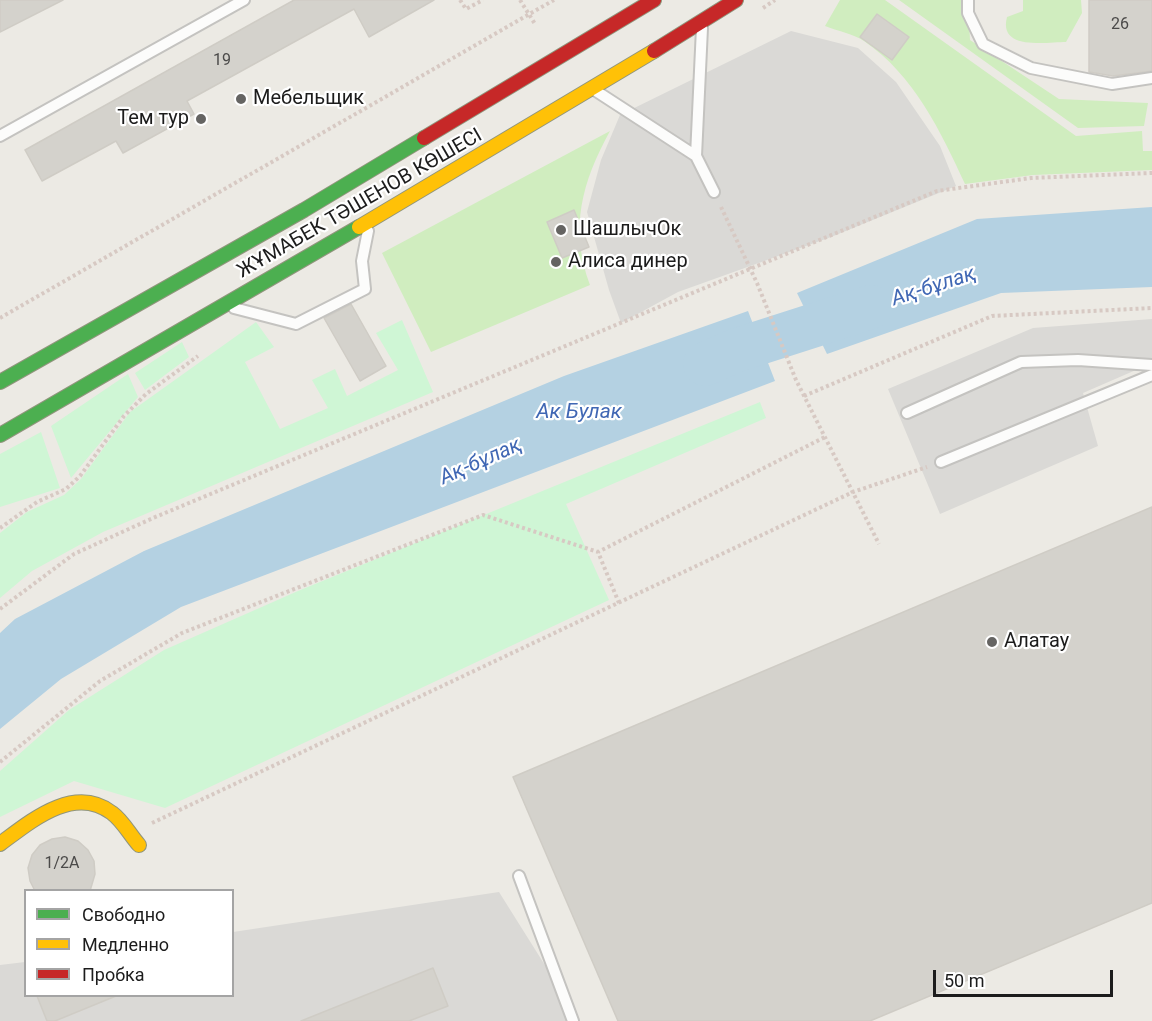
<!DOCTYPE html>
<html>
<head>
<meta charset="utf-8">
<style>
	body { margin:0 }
	#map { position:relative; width:1152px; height:1021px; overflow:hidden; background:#eceae4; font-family:Roboto,sans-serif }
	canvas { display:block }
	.legend { position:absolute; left:24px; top:889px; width:210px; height:108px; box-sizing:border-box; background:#fff; border:2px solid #a4a4a4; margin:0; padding:8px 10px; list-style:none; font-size:18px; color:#1c1c1c }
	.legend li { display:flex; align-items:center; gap:12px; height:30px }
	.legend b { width:30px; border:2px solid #a4a4a4 }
	.scale { position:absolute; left:933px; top:970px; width:180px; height:27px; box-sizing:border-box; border:3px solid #1c1c1c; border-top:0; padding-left:8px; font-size:18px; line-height:21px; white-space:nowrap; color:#1c1c1c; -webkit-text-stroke:4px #fff; paint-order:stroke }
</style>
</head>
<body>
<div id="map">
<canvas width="1152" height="1021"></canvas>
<ul class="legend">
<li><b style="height:8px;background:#4caf50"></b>Свободно</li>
<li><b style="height:8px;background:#ffc107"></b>Медленно</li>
<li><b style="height:8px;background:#c62828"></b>Пробка</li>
</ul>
<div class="scale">50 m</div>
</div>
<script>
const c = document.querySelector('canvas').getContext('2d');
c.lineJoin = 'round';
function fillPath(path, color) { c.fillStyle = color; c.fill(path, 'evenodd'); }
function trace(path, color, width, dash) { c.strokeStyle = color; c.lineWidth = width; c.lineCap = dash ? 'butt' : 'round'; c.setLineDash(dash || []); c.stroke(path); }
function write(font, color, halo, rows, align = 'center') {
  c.font = font + ' Roboto,sans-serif'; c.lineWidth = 4.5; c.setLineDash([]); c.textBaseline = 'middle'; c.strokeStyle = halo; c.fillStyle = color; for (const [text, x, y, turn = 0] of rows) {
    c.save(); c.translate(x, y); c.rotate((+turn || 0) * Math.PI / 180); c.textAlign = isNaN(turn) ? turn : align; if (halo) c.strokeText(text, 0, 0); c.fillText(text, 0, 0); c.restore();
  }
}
fillPath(new Path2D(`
	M 791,31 L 858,48 L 896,82 L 940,146 L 956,186 L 831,237 L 678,292 L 621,323 L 609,290 L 587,212 L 601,160 L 620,115 Z
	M 1152,319 L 1152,363 L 1083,393 L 1098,446 L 940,514 L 888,389 L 1033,328 Z
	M 499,892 L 580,1021 L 0,1021 L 0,965 L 25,962 L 26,996 L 232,996 L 233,932 Z`), '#dad9d6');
fillPath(new Path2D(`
	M 840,0 L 885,0 L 1076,136 L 1142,131 L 1143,151 L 1152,151 L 1152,170 L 1033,175 L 965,184 C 941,132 914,75 864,41 C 854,34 837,31 825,26 Z
	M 899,0 L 968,0 L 970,40 L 1059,99 L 1148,103 L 1144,126 L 1078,128 Z
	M 1023,0 L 1081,0 L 1082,13 L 1066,42 C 1047,42 998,51 1007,17 L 1023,11 Z
	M 610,131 C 582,182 569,228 590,285 L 431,352 L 382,253 Z`), '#d0edbf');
fillPath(new Path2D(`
	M 402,320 L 433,392 L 103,532 L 32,571 L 0,598 L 0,533 L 27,512 L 64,495 L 81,479 L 130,412 L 256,322 L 274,347 L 245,362 L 280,429 L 328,408 L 312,380 L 335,369 L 347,396 L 398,370 L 376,333 Z
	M 182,342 L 189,357 L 145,390 L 135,373 Z
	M 128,374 L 138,397 L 71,478 L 51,426 Z
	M 760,402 L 766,418 L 566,504 L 609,600 L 165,808 L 74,781 L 0,817 L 0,771 L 69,710 L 164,650 L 298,591 Z
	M 41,432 L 60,488 L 0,507 L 0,454 Z`), '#cff6d5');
fillPath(new Path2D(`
	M 1152,207 L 1152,287 L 1001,293 L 827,354 L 797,293 L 977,219 Z
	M 748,311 L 775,381 L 181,607 L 61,679 L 0,729 L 0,633 L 15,619 L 144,551 L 564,376 Z`), '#b4d1e2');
trace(new Path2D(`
	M 705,364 L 737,350 L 871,307`), '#b4d1e2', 44);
const building = new Path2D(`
	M 0,0 L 63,0 L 0,32 Z
	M 294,0 L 434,0 L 369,37 L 354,9 L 187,101 L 194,114 L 123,153 L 116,141 L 42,181 L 25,150 Z
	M 1089,0 L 1152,0 L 1152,71 L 1113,76 L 1089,72 Z
	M 877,14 L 909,37 L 892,60 L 860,37 Z
	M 574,210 L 589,247 L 562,258 L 547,222 Z
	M 351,304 L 386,366 L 360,381 L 324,318 Z
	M 1152,507 L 1152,903 L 870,1021 L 618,1021 L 513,777 Z
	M 65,837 L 78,841 L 88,850 L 94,861 L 95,874 L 90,891 L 35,891 L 30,881 L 28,868 L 32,855 L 40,845 L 52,839 Z
	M 433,968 L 448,1006 L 409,1021 L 301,1021 Z
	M 37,996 L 116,996 L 55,1021 L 47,1021 Z`);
fillPath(building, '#d4d2cc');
trace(building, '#cfccc5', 1.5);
const lane = new Path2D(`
	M 968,0 L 968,13 L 983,44 L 1031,68 L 1112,84 L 1152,78
	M 702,28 L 696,156 L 714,192
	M 596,91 L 696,156
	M 0,136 L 244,0
	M 234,308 L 296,324 L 365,289 L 362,261 L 368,231
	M 907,413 L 1021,362 L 1078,360 L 1152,365
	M 941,462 L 1152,375
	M 519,876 L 573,1021`);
const fast = new Path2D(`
	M 0,382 L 304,210 L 424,138
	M 0,435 L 359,227`);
const slow = new Path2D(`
	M 359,227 L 654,51
	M 0,844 C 31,821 74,784 112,813 C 123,821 130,835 139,845`);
const jam = new Path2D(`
	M 654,51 L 736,0
	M 424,138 L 654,0`);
trace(lane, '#c4c3c0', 14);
trace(fast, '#90957c', 16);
trace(slow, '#90957c', 16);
trace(jam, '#90957c', 16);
trace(new Path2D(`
	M 460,0 L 466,9 L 483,0
	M 520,0 L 535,24
	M 763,8 L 775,0
	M 721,207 L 757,283 L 796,380 L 879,544
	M 0,318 L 554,0
	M 804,396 L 992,316 L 1152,308
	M 0,528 L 37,502 L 66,489 L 80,476 L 124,416 L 146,394 L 198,356
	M 619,603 L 598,552 L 825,437
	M 0,609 L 74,554 L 153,518 L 937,191 L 1031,178 L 1152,173
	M 0,762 L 100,681 L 182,633 L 483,515 L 598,552
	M 152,823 L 853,492 L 927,467`), '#d7c9c3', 4, [3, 3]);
trace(lane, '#fcfcfb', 10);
trace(fast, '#4caf50', 14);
trace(slow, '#ffc107', 14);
trace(jam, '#c62828', 14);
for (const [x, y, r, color] of [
	[241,99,6,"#656462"],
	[201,119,6,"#656462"],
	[561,230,6,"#656462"],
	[556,262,6,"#656462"],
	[992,642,6,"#656462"]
]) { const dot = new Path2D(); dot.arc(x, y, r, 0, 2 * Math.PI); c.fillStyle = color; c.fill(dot); trace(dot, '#fff', 2); }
write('16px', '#4b4a49', null, [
	["26",1120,25],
	["19",222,61],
	["1/2А",62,864]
]);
write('20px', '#1c1c1c', '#fff', [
	["Мебельщик",253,99],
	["Тем тур",189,119,"right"],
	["ШашлычОк",573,230],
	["Алиса динер",568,262],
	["Алатау",1004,642]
], 'left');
write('20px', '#1c1c1c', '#fff', [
	["ЖҰМАБЕК ТӘШЕНОВ КӨШЕСІ",360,204,-30]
]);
write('italic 21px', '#4067b4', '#fff', [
	["Ақ-бұлақ",934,287,-18],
	["Ак Булак",579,413],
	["Ақ-бұлақ",481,462,-24]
]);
</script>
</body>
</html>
